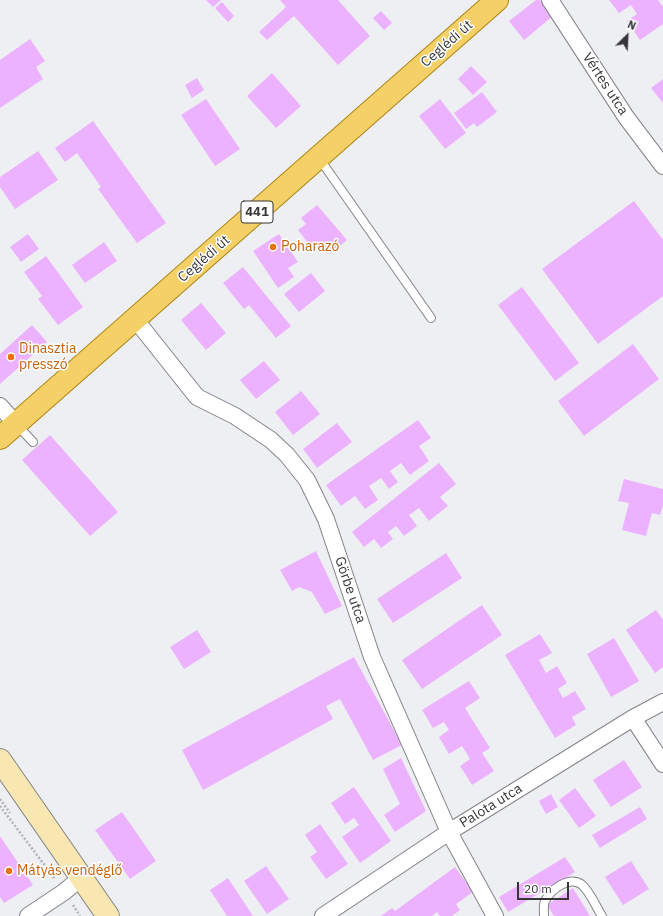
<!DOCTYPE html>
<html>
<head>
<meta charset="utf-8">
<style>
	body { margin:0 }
	#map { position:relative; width:663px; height:916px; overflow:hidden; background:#eeeff2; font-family:"IBM Plex Sans",sans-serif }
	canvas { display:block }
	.north { position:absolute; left:607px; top:16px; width:40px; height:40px; -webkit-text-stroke:3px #fff; paint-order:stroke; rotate:24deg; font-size:11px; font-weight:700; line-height:16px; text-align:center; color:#363638 }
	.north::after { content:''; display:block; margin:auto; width:14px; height:18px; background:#363638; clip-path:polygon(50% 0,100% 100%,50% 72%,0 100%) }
	.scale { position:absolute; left:517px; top:882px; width:52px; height:18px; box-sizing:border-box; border:2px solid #363638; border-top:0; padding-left:5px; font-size:12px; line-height:14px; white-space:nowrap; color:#363638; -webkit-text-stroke:3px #fff; paint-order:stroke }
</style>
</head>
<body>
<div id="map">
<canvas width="663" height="916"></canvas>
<div class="north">N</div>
<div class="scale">20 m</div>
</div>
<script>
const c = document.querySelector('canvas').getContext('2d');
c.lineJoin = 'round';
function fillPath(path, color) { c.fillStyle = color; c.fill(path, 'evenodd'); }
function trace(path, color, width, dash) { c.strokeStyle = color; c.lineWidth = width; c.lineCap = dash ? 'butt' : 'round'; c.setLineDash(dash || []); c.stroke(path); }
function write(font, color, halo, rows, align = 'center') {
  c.font = font + ' "IBM Plex Sans",sans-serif'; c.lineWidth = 3; c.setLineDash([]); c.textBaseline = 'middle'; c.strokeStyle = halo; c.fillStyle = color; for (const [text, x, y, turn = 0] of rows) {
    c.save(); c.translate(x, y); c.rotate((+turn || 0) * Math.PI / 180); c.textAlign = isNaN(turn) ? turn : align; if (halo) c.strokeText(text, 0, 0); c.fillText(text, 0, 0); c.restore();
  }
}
fillPath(new Path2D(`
	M 206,0 L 221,0 L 213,7 Z
	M 280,0 L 338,0 L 370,36 L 338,65 L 294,16 L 267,40 L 259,32 L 286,7 Z
	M 536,0 L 540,0 L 553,16 L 524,40 L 509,21 Z
	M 609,0 L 658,0 L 663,7 L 663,24 L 640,40 L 627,21 L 637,14 L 631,5 L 619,13 Z
	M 222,2 L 234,16 L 228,22 L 215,8 Z
	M 381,11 L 392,23 L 384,30 L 373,18 Z
	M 30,39 L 45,61 L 36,67 L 43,79 L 0,108 L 0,60 Z
	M 471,66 L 487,82 L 473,95 L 458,79 Z
	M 272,73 L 301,106 L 276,128 L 247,96 Z
	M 197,78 L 204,90 L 192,98 L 185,85 Z
	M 663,79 L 663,103 L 651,88 Z
	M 482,92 L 497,112 L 477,127 L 474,123 L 466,129 L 454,113 Z
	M 206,99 L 240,149 L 215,166 L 181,115 Z
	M 440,99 L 466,133 L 445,149 L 419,116 Z
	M 93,121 L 166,223 L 137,243 L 98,189 L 101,187 L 77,153 L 65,162 L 55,148 Z
	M 38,151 L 58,180 L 15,209 L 0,187 L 0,177 Z
	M 634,201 L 663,240 L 663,296 L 598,344 L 542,269 Z
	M 317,205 L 347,240 L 330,254 L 320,242 L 312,248 L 298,230 L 306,224 L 301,218 Z
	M 28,234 L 39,249 L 21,262 L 10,247 Z
	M 279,234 L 298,262 L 288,268 L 294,277 L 278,288 L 253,251 Z
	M 104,242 L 117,261 L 85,283 L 72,265 Z
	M 46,256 L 83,307 L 58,325 L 38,299 L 42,296 L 24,272 Z
	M 243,267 L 291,326 L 276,338 L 249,305 L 244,309 L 223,283 Z
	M 311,273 L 325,291 L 299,312 L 284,294 Z
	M 522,287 L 579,363 L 555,381 L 498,305 Z
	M 201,303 L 226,333 L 206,350 L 181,320 Z
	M 32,325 L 47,342 L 0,384 L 0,354 Z
	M 633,344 L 659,379 L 584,436 L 558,401 Z
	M 264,361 L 280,380 L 256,399 L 240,380 Z
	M 301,391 L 320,414 L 293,435 L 275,412 Z
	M 418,420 L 431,438 L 419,446 L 429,461 L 410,475 L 401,463 L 390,471 L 398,482 L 389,489 L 381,478 L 369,486 L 378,500 L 365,509 L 355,496 L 341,506 L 326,485 Z
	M 337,423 L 352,442 L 317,468 L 303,449 Z
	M 50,435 L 118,512 L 90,536 L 22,460 Z
	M 439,463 L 456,484 L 440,497 L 448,506 L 429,521 L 419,508 L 409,515 L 417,526 L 404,536 L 396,526 L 388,532 L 393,539 L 381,548 L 374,539 L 364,547 L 352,532 Z
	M 624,479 L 663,489 L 663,505 L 660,515 L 652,513 L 646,536 L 622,530 L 629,503 L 618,501 Z
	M 316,551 L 342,606 L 325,614 L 312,592 L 299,587 L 292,591 L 280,570 Z
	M 446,553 L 462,578 L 393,623 L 377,599 Z
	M 482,605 L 502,635 L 422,689 L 402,660 Z
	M 656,610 L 663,620 L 663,667 L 655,673 L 626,630 Z
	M 197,630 L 211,652 L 184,669 L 170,647 Z
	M 540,634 L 552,653 L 539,660 L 546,673 L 557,666 L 567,683 L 558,689 L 563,698 L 575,691 L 586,709 L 572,717 L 576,725 L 555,738 L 505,655 Z
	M 614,638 L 639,681 L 611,697 L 587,654 Z
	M 354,657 L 402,745 L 373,760 L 340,699 L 326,706 L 333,719 L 203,790 L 182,750 Z
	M 469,681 L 480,698 L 465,708 L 490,748 L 482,753 L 494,771 L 472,785 L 460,766 L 470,759 L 462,746 L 449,754 L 439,737 L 449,730 L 444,722 L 433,728 L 422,710 Z
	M 401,758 L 426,811 L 395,832 L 384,815 L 400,804 L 383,769 Z
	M 624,760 L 642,787 L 611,807 L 593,780 Z
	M 354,787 L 391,841 L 360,863 L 342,837 L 359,825 L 354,818 L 345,824 L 331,803 Z
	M 575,788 L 596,816 L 579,828 L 559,800 Z
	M 551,794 L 558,807 L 546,814 L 539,801 Z
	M 640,807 L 647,819 L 600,848 L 592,835 Z
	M 122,812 L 156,861 L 130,879 L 95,830 Z
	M 320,824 L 348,864 L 326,879 L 310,857 L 317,852 L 305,835 Z
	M 0,836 L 33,885 L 4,903 L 0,897 Z
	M 565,857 L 575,872 L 508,912 L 499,897 Z
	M 631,861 L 649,889 L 623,905 L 605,877 Z
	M 266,866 L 289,899 L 267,914 L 244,881 Z
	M 455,867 L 473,892 L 456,904 L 460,910 L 452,916 L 440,916 L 437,912 L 432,916 L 381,916 L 392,908 L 395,911 Z
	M 228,878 L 253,916 L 227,916 L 210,890 Z
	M 573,888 L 590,916 L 554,916 L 547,905 Z`), '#edb2ff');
const lane = new Path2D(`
	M 319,158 L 431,318
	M 16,424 L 33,442
	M 544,916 C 544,911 543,905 545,901 C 551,889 569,876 581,884 C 590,891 596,907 602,916`);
const street = new Path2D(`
	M 550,0 L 626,117 L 663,166
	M 135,319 L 197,397 L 235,416 L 271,440 L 287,455 L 307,480 L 326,519 L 372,657 L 449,832 L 495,916
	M 0,406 L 16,424
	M 633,718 L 663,764
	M 28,916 L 64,892 L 82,877
	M 323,916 L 449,832 L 633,718 L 663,702`);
const secondary = new Path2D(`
	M 0,760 L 108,916`);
const primary = new Path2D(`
	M 0,438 L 497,0`);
trace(lane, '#848487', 10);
trace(street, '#848487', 18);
trace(secondary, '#848487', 24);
trace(primary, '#ac8514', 24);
trace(new Path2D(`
	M 0,799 L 10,813
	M 0,806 L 55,879
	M 73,905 L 80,916`), '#b1b1b4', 2.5, [2, 2]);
trace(lane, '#fff', 8);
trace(street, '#fff', 16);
trace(secondary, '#f9e7b2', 22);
trace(primary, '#f4d066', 22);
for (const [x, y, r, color] of [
	[273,247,4,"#e8710a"],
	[11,357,4,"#e8710a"],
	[9,871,4,"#e8710a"]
]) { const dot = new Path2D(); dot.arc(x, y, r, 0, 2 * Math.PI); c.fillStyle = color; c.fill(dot); trace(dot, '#fff', 1.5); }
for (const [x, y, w] of [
	[257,212,32]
]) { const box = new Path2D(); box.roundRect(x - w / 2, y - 11, w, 22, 3); c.fillStyle = '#fff'; c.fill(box); trace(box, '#363638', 1); }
write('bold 13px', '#363638', null, [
	["441",257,212]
]);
write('14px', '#363638', '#fff', [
	["Ceglédi út",447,44,-41],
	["Vértes utca",605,84,57],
	["Ceglédi út",204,259,-41],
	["Görbe utca",350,590,71],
	["Palota utca",491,806,-32]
]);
write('14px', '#c56008', '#fff', [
	["Poharazó",281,247],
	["Dinasztia",19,349],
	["presszó",19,365],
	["Mátyás vendéglő",17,871]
], 'left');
</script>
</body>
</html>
